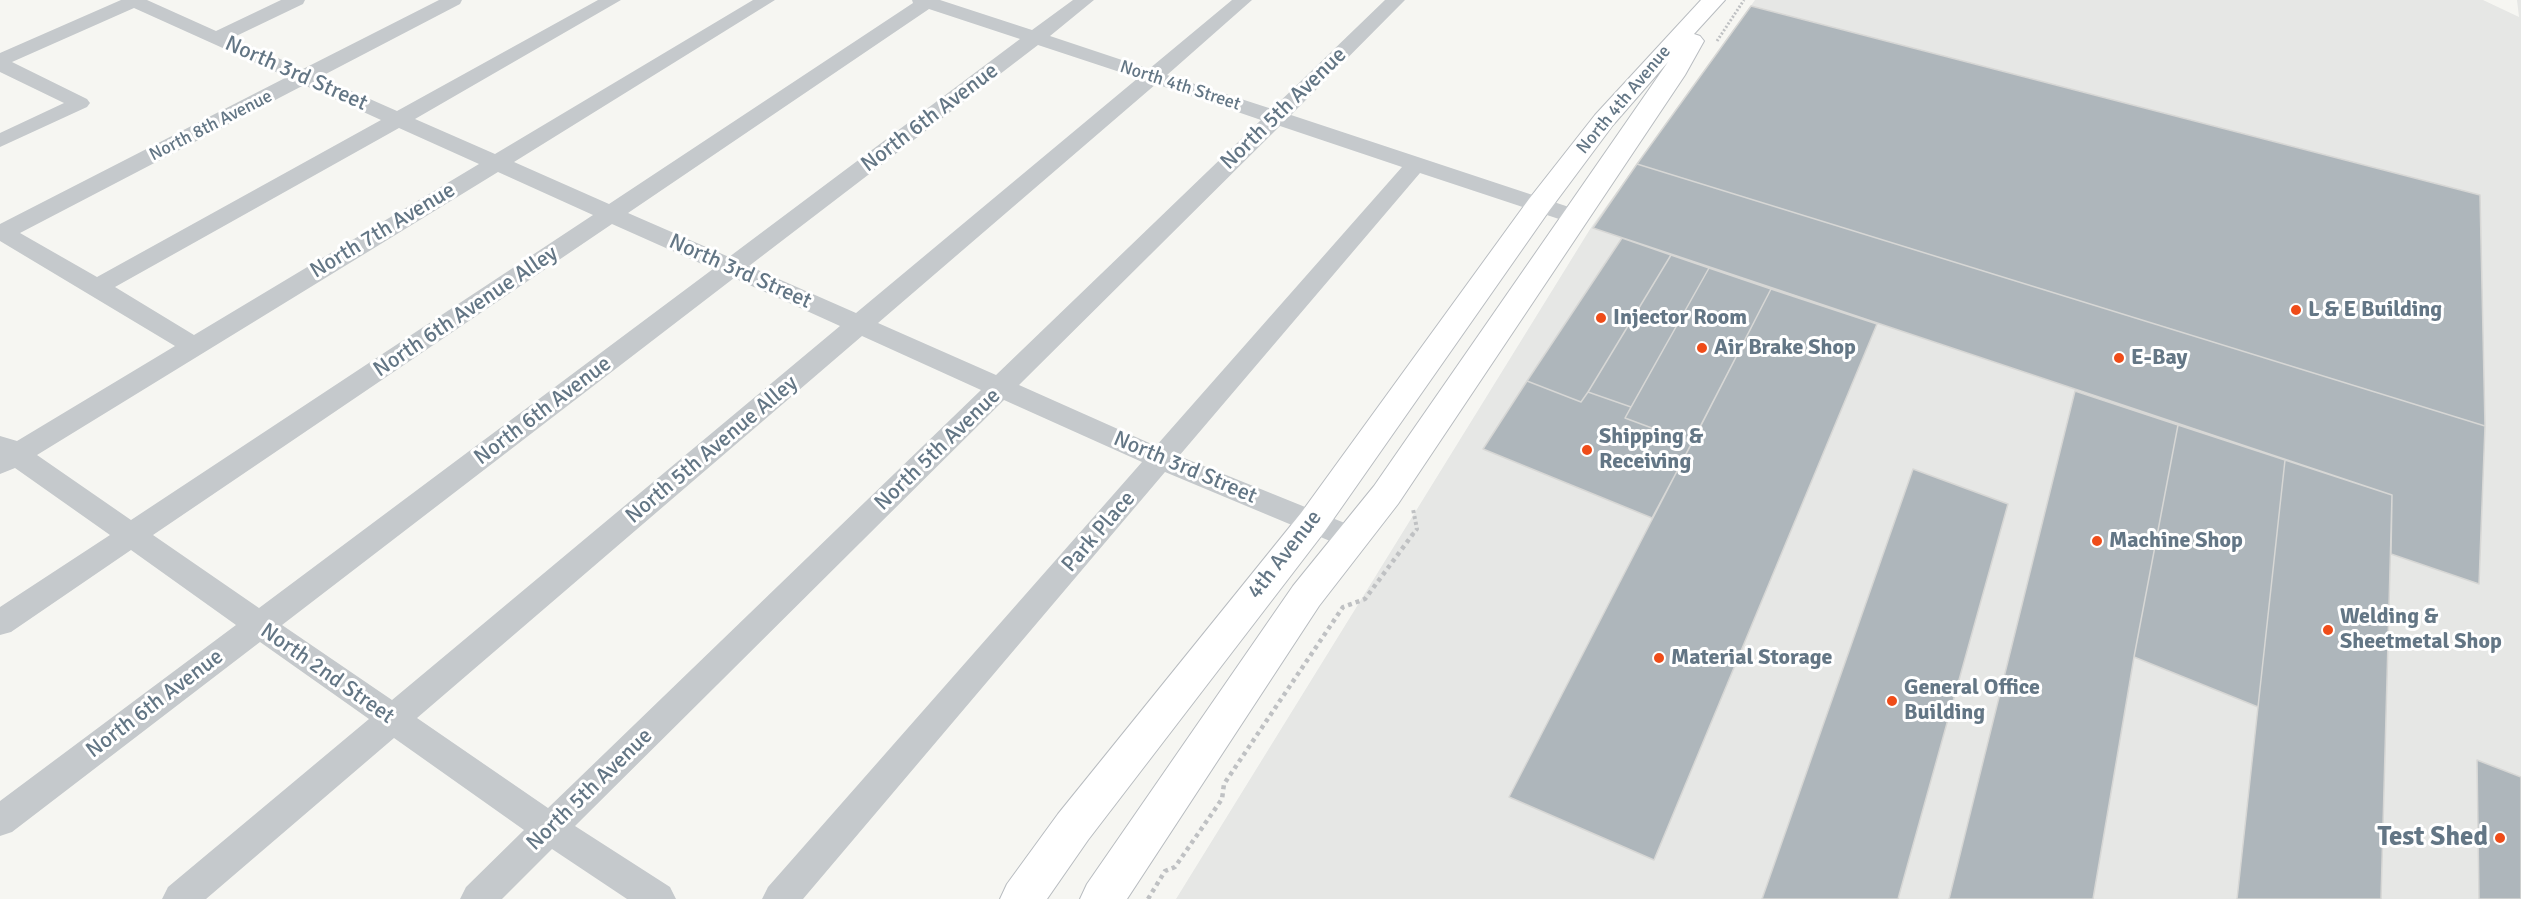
<!DOCTYPE html>
<html>
<head>
<meta charset="utf-8">
<style>
	body { margin:0 }
	canvas { display:block; background:#f6f6f2 }
</style>
</head>
<body>
<canvas width="2521" height="899"></canvas>
<script>
const c = document.querySelector('canvas').getContext('2d');
c.lineJoin = 'round';
function fillPath(path, color) { c.fillStyle = color; c.fill(path, 'evenodd'); }
function trace(path, color, width, dash) { c.strokeStyle = color; c.lineWidth = width; c.lineCap = dash ? 'butt' : 'round'; c.setLineDash(dash || []); c.stroke(path); }
function write(font, color, halo, rows, align = 'center') {
  c.font = font + ' Signika,sans-serif'; c.lineWidth = 6; c.setLineDash([]); c.textBaseline = 'middle'; c.strokeStyle = halo; c.fillStyle = color; for (const [text, x, y, turn = 0] of rows) {
    c.save(); c.translate(x, y); c.rotate((+turn || 0) * Math.PI / 180); c.textAlign = isNaN(turn) ? turn : align; if (halo) c.strokeText(text, 0, 0); c.fillText(text, 0, 0); c.restore();
  }
}
fillPath(new Path2D(`
	M 1755,0 L 2483,0 L 2519,17 L 2517,0 L 2521,0 L 2521,899 L 1176,899 L 1592,226 Z`), '#e6e7e5');
const building = new Path2D(`
	M 1751,6 L 2480,195 L 2485,426 L 1637,164 Z
	M 1637,164 L 2485,426 L 2479,584 L 2391,554 L 2392,495 L 1593,228 Z
	M 1622,238 L 1671,255 L 1588,392 L 1581,402 L 1527,381 Z
	M 1671,255 L 1709,268 L 1631,407 L 1588,392 Z
	M 1709,268 L 1771,289 L 1692,443 L 1625,418 Z
	M 1771,289 L 1877,324 L 1654,860 L 1509,797 Z
	M 1527,381 L 1581,402 L 1588,392 L 1631,407 L 1625,418 L 1692,443 L 1652,518 L 1483,449 Z
	M 2075,391 L 2178,425 L 2134,657 L 2093,899 L 1949,899 Z
	M 2178,425 L 2285,460 L 2258,707 L 2134,657 Z
	M 2285,460 L 2392,495 L 2381,899 L 2237,899 Z
	M 1913,469 L 2008,504 L 1898,899 L 1762,899 Z
	M 2477,760 L 2521,777 L 2521,899 L 2479,899 Z`);
fillPath(building, '#aeb6bb');
trace(building, '#d7d7d5', 1.5);
const major = new Path2D(`
	M 1701,0 L 1725,0 L 1694,34 L 1700,36 L 1704,41 L 1685,75 L 1398,504 L 1319,606 L 1127,899 L 1080,899 L 1087,884 L 1293,586 L 1374,486 L 1668,62 L 1613,125 L 1549,211 L 1325,531 L 1088,840 L 1047,899 L 1000,899 L 1007,884 L 1058,814 L 1301,513 L 1529,199 L 1595,115 Z`);
trace(major, '#b8bcc0', 2);
trace(new Path2D(`
	M 1717,41 L 1744,0`), '#bfc1c3', 3, [2, 2]);
trace(new Path2D(`
	M 1412,535 L 1417,529 L 1413,509`), '#bfc1c3', 4, [3, 3]);
trace(new Path2D(`
	M 1148,899 L 1165,871 L 1175,867 L 1222,799 L 1224,784 L 1343,607 L 1365,599 L 1413,534`), '#bfc1c3', 4.5, [4, 4]);
fillPath(new Path2D(`
	M 121,0 L 147,0 L 216,31 L 281,0 L 305,0 L 303,4 L 232,38 L 303,69 L 439,0 L 462,0 L 460,4 L 320,77 L 397,111 L 598,0 L 621,0 L 415,119 L 495,154 L 753,0 L 775,0 L 514,162 L 609,204 L 913,3 L 912,0 L 940,0 L 1032,30 L 1073,0 L 1094,0 L 1050,36 L 1149,69 L 1232,0 L 1252,0 L 1167,75 L 1272,109 L 1385,0 L 1405,0 L 1291,115 L 1584,212 L 1587,217 L 1584,222 L 1568,222 L 1420,173 L 1179,456 L 1362,530 L 1366,538 L 1362,546 L 1352,549 L 1342,546 L 1165,472 L 803,899 L 762,899 L 768,887 L 1142,462 L 1004,400 L 575,826 L 670,887 L 676,899 L 627,899 L 552,849 L 502,899 L 460,899 L 466,887 L 524,830 L 394,738 L 206,899 L 162,899 L 168,887 L 369,719 L 260,642 L 12,832 L 0,836 L 0,801 L 236,625 L 131,550 L 11,632 L 0,635 L 0,607 L 110,535 L 15,468 L 0,474 L 0,436 L 17,441 L 175,346 L 0,241 L 0,224 L 287,77 L 134,8 L 12,62 L 87,99 L 90,103 L 87,107 L 0,147 L 0,133 L 64,103 L 0,72 L 0,53 ZM 929,9 L 1020,39 L 729,257 L 628,213 ZM 1038,45 L 1138,78 L 856,313 L 749,266 ZM 1156,84 L 1261,120 L 996,375 L 878,323 ZM 304,85 L 381,120 L 97,277 L 20,233 ZM 1280,126 L 1402,167 L 1156,446 L 1019,385 ZM 399,128 L 479,164 L 194,335 L 115,287 ZM 498,172 L 593,215 L 131,520 L 37,455 ZM 612,224 L 713,269 L 259,608 L 153,535 ZM 734,278 L 840,326 L 392,700 L 282,625 ZM 862,336 L 981,390 L 548,808 L 417,718 Z`), '#c5c9cc');
fillPath(major, '#fff');
for (const [x, y, r, color] of [
	[2296,310,6,"#ef4c19"],
	[1601,318,6,"#ef4c19"],
	[1702,348,6,"#ef4c19"],
	[2119,358,6,"#ef4c19"],
	[1587,450,6,"#ef4c19"],
	[2097,541,6,"#ef4c19"],
	[2328,630,6,"#ef4c19"],
	[1659,658,6,"#ef4c19"],
	[1892,701,6,"#ef4c19"],
	[2500,838,6,"#ef4c19"]
]) { const dot = new Path2D(); dot.arc(x, y, r, 0, 2 * Math.PI); c.fillStyle = color; c.fill(dot); trace(dot, '#fff', 2); }
write('18px', '#637685', '#fff', [
	["North 4th Street",1180,86,18],
	["North 4th Avenue",1624,100,-50],
	["North 8th Avenue",211,126,-27]
]);
write('22px', '#637685', '#fff', [
	["North 3rd Street",296,74,24],
	["North 5th Avenue",1284,109,-44],
	["North 6th Avenue",930,118,-37],
	["North 7th Avenue",383,231,-31],
	["North 3rd Street",740,272,24],
	["North 6th Avenue Alley",466,312,-34],
	["North 6th Avenue",543,411,-37],
	["North 5th Avenue Alley",712,450,-40],
	["North 5th Avenue",938,450,-44],
	["North 3rd Street",1185,468,23],
	["Park Place",1099,532,-49],
	["4th Avenue",1285,555,-52],
	["North 2nd Street",327,674,35],
	["North 6th Avenue",155,704,-37],
	["North 5th Avenue",590,790,-44]
]);
write('bold 22px', '#637685', '#fff', [
	["L & E Building",2308,310],
	["Injector Room",1613,318],
	["Air Brake Shop",1714,348],
	["E-Bay",2131,358],
	["Shipping &",1599,437],
	["Receiving",1599,462],
	["Machine Shop",2109,541],
	["Welding &",2340,617],
	["Sheetmetal Shop",2340,642],
	["Material Storage",1671,658],
	["General Office",1904,688],
	["Building",1904,713]
], 'left');
write('bold 27px', '#637685', '#fff', [
	["Test Shed",2488,838]
], 'right');
</script>
</body>
</html>
